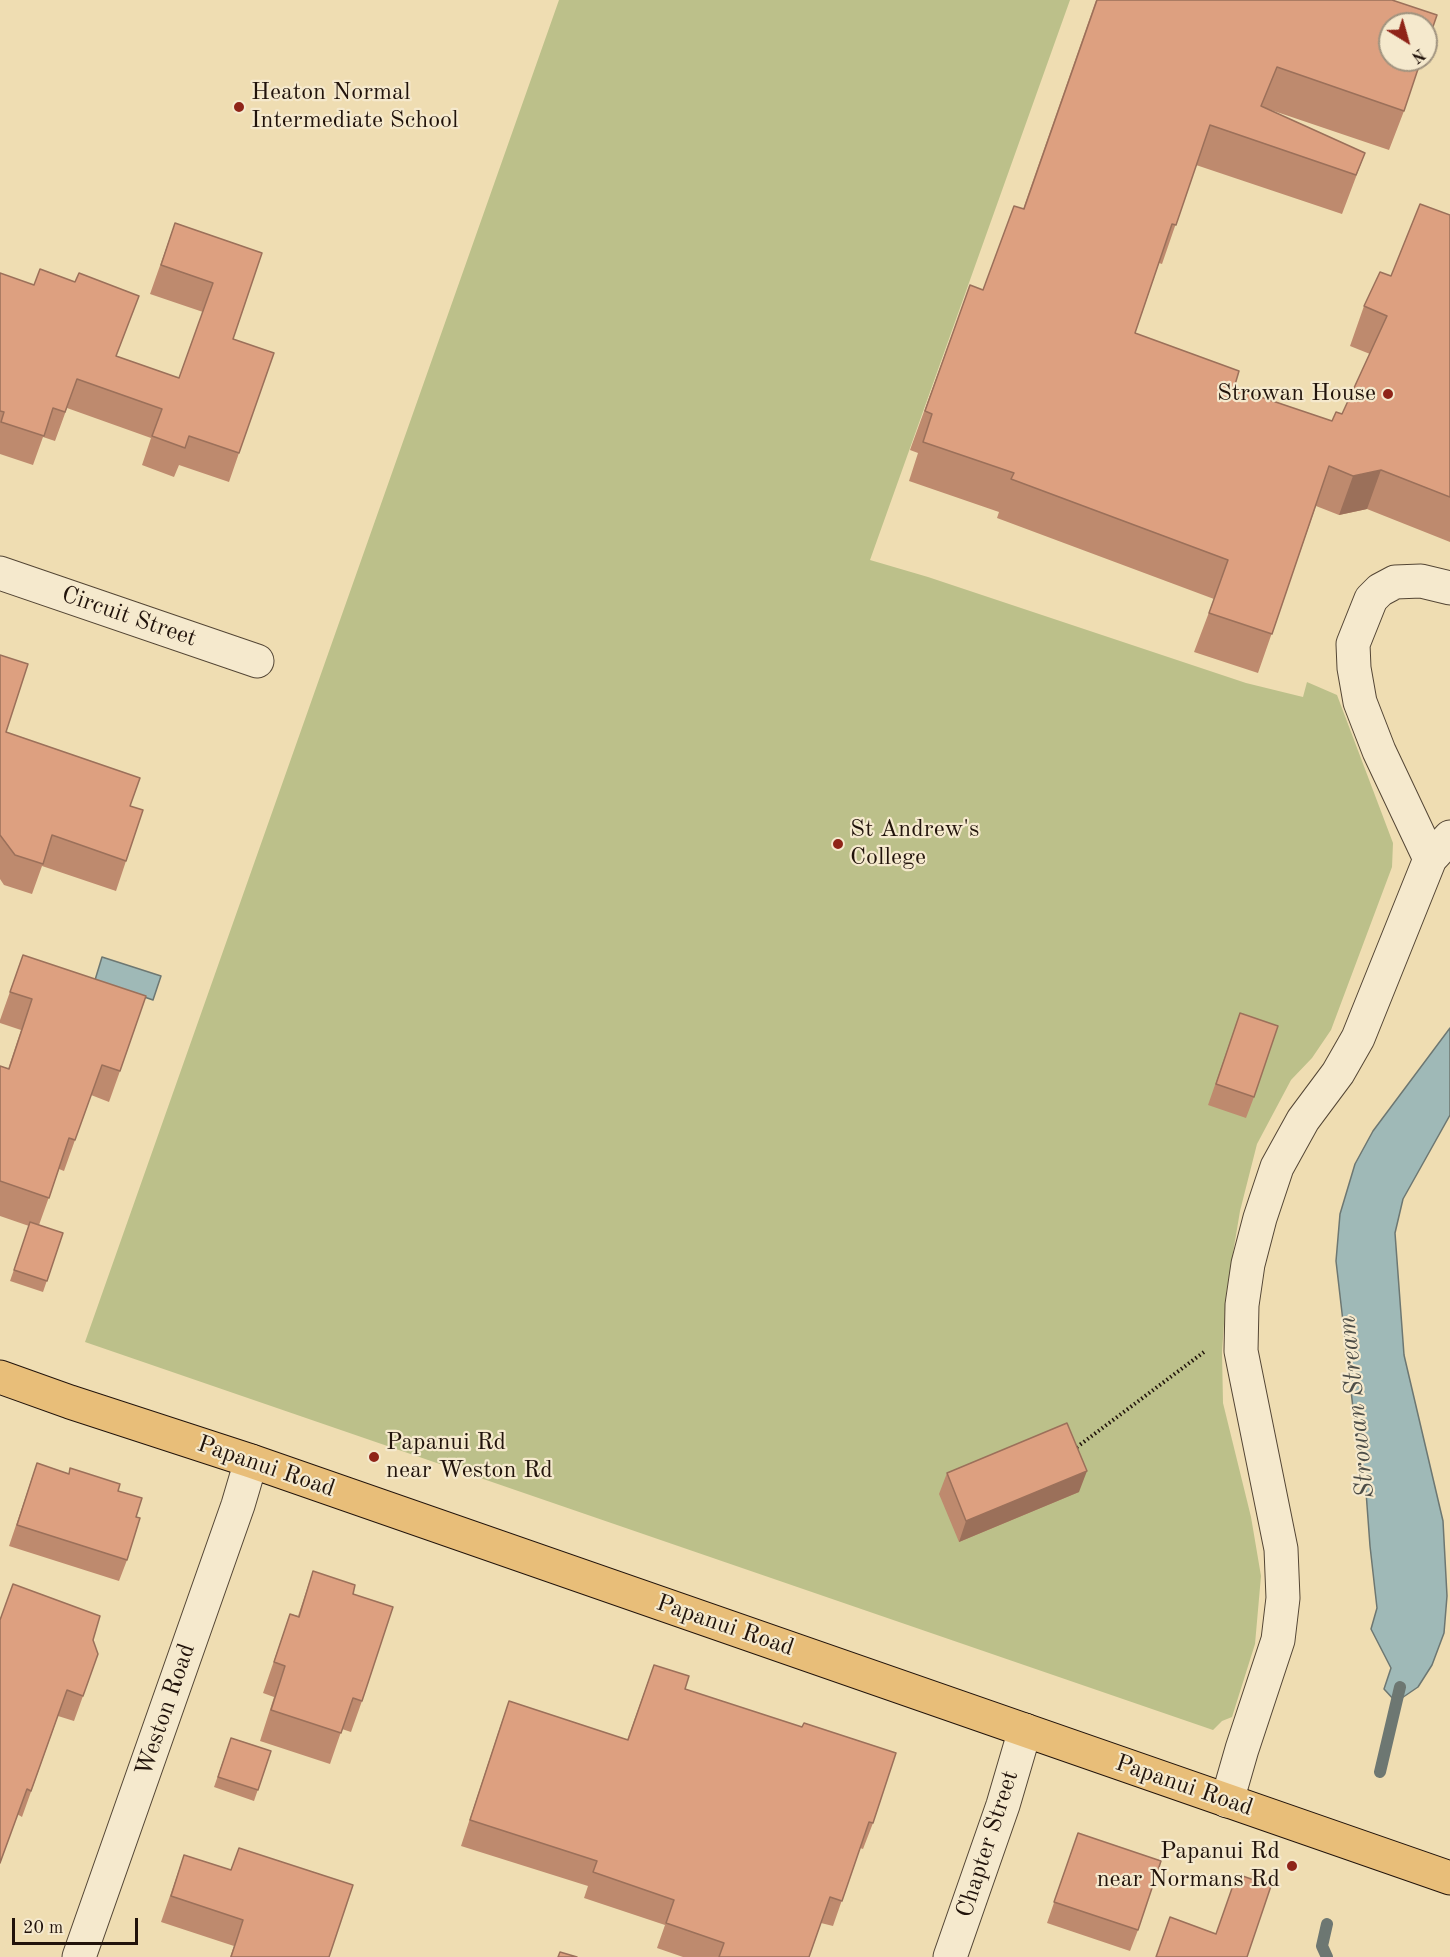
<!DOCTYPE html>
<html>
<head>
<meta charset="utf-8">
<style>
	body { margin:0 }
	#map { position:relative; width:1450px; height:1957px; overflow:hidden; background:#efddb2; font-family:"Old Standard TT",serif }
	canvas { display:block }
	.north { position:absolute; left:1378px; top:12px; width:60px; height:60px; box-sizing:border-box; background:#f5e9cd; border:2px solid #a0937f; border-radius:50%; rotate:143deg; font-size:16px; font-weight:700; line-height:24px; text-align:center; color:#21130b }
	.north::after { content:''; display:block; margin:auto; width:21px; height:27px; background:#8f2418; clip-path:polygon(50% 0,100% 100%,50% 72%,0 100%) }
	.scale { position:absolute; left:12px; top:1918px; width:126px; height:27px; box-sizing:border-box; border:3px solid #21130b; border-top:0; padding-left:8px; font-size:18px; line-height:21px; white-space:nowrap; color:#21130b; -webkit-text-stroke:4px #f5e9cd; paint-order:stroke }
</style>
</head>
<body>
<div id="map">
<canvas width="1450" height="1957"></canvas>
<div class="north">N</div>
<div class="scale">20 m</div>
</div>
<script>
const c = document.querySelector('canvas').getContext('2d');
c.lineJoin = 'round';
function fillPath(path, color) { c.fillStyle = color; c.fill(path, 'evenodd'); }
function trace(path, color, width, dash) { c.strokeStyle = color; c.lineWidth = width; c.lineCap = dash ? 'butt' : 'round'; c.setLineDash(dash || []); c.stroke(path); }
function write(font, color, halo, rows, align = 'center') {
  c.font = font + ' "Old Standard TT",serif'; c.lineWidth = 4.5; c.setLineDash([]); c.textBaseline = 'middle'; c.strokeStyle = halo; c.fillStyle = color; for (const [text, x, y, turn = 0] of rows) {
    c.save(); c.translate(x, y); c.rotate((+turn || 0) * Math.PI / 180); c.textAlign = isNaN(turn) ? turn : align; if (halo) c.strokeText(text, 0, 0); c.fillText(text, 0, 0); c.restore();
  }
}
fillPath(new Path2D(`
	M 559,0 L 1070,0 L 870,560 L 928,577 L 1246,683 L 1303,697 L 1307,682 L 1337,695 L 1393,843 L 1392,867 L 1331,1030 L 1312,1058 L 1291,1080 L 1257,1144 L 1240,1211 L 1226,1295 L 1222,1352 L 1223,1403 L 1251,1517 L 1261,1576 L 1255,1644 L 1232,1717 L 1222,1721 L 1213,1730 L 85,1342 Z`), '#bcc08a');
const water = new Path2D(`
	M 102,957 L 161,976 L 153,1000 L 95,980 Z
	M 1450,1028 L 1450,1115 L 1403,1199 L 1395,1233 L 1404,1355 L 1443,1521 L 1447,1596 L 1444,1633 L 1432,1665 L 1418,1687 L 1396,1702 L 1384,1689 L 1391,1668 L 1371,1629 L 1377,1608 L 1370,1546 L 1365,1478 L 1353,1408 L 1336,1261 L 1340,1214 L 1355,1164 L 1373,1131 Z`);
fillPath(water, '#9fb9b7');
trace(water, '#6d7772', 1.5);
trace(new Path2D(`
	M 1380,1772 L 1400,1687
	M 1327,1957 L 1322,1946 L 1327,1924`), '#6d7772', 12);
const minor = new Path2D(`
	M 0,573 L 257,661
	M 1430,859 L 1379,751 L 1360,702 L 1354,668 L 1353,644 L 1371,599 L 1380,590 L 1395,582 L 1421,581 L 1450,588
	M 1227,1801 L 1242,1749 L 1278,1640 L 1283,1598 L 1281,1549 L 1241,1351 L 1242,1305 L 1248,1264 L 1260,1218 L 1277,1167 L 1303,1120 L 1338,1073 L 1358,1038 L 1430,859 L 1450,837
	M 79,1957 L 238,1505 L 251,1461
	M 950,1957 L 1003,1805 L 1025,1730`);
const major = new Path2D(`
	M 0,1377 L 70,1402 L 251,1461 L 1450,1878`);
trace(minor, '#544635', 35);
trace(major, '#21130b', 35);
trace(new Path2D(`
	M 1073,1450 L 1204,1352`), '#21130b', 4, [1.5, 3]);
trace(minor, '#f5e9cd', 33);
trace(major, '#e8be79', 33);
fillPath(new Path2D(`
	M 1096,0 L 1392,0 L 1404,111 L 1389,150 L 1262,107 L 1365,153 L 1342,214 L 1196,165 L 1162,264 L 1159,263 L 1135,333 L 1234,388 L 1332,421 L 1342,414 L 1370,354 L 1350,346 L 1364,306 L 1391,276 L 1450,215 L 1450,542 L 1367,509 L 1339,515 L 1316,506 L 1258,673 L 1194,652 L 1214,599 L 997,518 L 999,512 L 909,481 L 918,453 L 910,450 L 970,285 L 983,290 L 1023,209 Z
	M 175,223 L 262,253 L 233,339 L 239,453 L 229,482 L 179,465 L 174,477 L 142,465 L 151,438 L 67,408 L 55,441 L 43,437 L 33,465 L 0,454 L 0,273 L 116,356 L 179,378 L 203,312 L 150,294 Z
	M 0,655 L 6,732 L 130,806 L 126,861 L 116,891 L 42,866 L 32,894 L 4,885 L 0,879 Z
	M 23,955 L 120,1071 L 109,1102 L 91,1095 L 64,1171 L 59,1169 L 39,1225 L 63,1233 L 43,1292 L 10,1281 L 29,1226 L 0,1216 L 0,1066 L 8,1069 L 21,1030 L 0,1023 L 0,1020 Z
	M 1240,1013 L 1254,1097 L 1246,1118 L 1208,1105 Z
	M 37,1463 L 118,1491 L 136,1517 L 127,1560 L 119,1581 L 9,1546 Z
	M 947,1473 L 1079,1492 L 959,1542 L 939,1494 Z
	M 313,1571 L 353,1594 L 362,1701 L 351,1732 L 342,1729 L 330,1764 L 260,1741 L 274,1697 L 263,1693 L 290,1614 L 298,1616 Z
	M 0,1619 L 93,1640 L 83,1696 L 74,1721 L 58,1716 L 22,1817 L 17,1814 Z
	M 654,1665 L 685,1689 L 873,1823 L 863,1849 L 860,1848 L 833,1926 L 821,1923 L 809,1957 L 683,1957 L 657,1948 L 665,1925 L 584,1898 L 588,1886 L 461,1846 L 500,1727 L 509,1701 L 627,1740 Z
	M 231,1738 L 271,1751 L 254,1801 L 214,1787 Z
	M 1078,1833 L 1138,1930 L 1130,1951 L 1047,1923 Z
	M 239,1848 L 329,1957 L 230,1957 L 234,1946 L 161,1922 L 184,1855 L 231,1870 Z`), '#be8a6e');
fillPath(new Path2D(`
	M 1381,470 L 1367,509 L 1339,515 L 1353,476 Z
	M 1087,1471 L 1079,1492 L 959,1542 L 966,1521 Z`), '#9b705a');
const building = new Path2D(`
	M 1097,0 L 1392,0 L 1437,15 L 1426,47 L 1426,24 L 1390,24 L 1390,60 L 1421,60 L 1404,111 L 1277,67 L 1261,106 L 1365,153 L 1356,175 L 1210,125 L 1176,225 L 1172,224 L 1135,333 L 1239,371 L 1234,388 L 1332,421 L 1336,412 L 1342,414 L 1387,316 L 1364,306 L 1380,272 L 1391,276 L 1420,204 L 1450,215 L 1450,497 L 1381,470 L 1353,476 L 1329,466 L 1272,634 L 1209,613 L 1228,560 L 1011,479 L 1014,473 L 923,442 L 932,414 L 925,411 L 970,285 L 983,290 L 1014,206 L 1024,209 Z
	M 175,223 L 262,253 L 233,339 L 274,353 L 239,453 L 189,436 L 185,448 L 152,436 L 162,409 L 77,379 L 65,412 L 53,408 L 44,436 L 1,422 L 4,412 L 0,411 L 0,273 L 34,285 L 40,269 L 75,282 L 79,273 L 139,296 L 116,356 L 179,378 L 213,283 L 161,265 Z
	M 0,655 L 28,664 L 6,732 L 140,778 L 130,806 L 143,810 L 126,861 L 52,835 L 43,864 L 15,855 L 0,835 Z
	M 23,955 L 146,996 L 120,1071 L 102,1065 L 75,1140 L 69,1138 L 49,1198 L 0,1181 L 0,1066 L 9,1069 L 32,999 L 10,992 Z
	M 1240,1013 L 1278,1026 L 1254,1097 L 1216,1084 Z
	M 30,1222 L 63,1233 L 47,1281 L 14,1270 Z
	M 1067,1423 L 1087,1471 L 966,1521 L 947,1473 Z
	M 37,1463 L 69,1474 L 70,1468 L 120,1484 L 118,1491 L 142,1498 L 136,1517 L 140,1518 L 127,1560 L 17,1525 Z
	M 313,1571 L 355,1585 L 353,1594 L 393,1607 L 362,1701 L 353,1698 L 341,1733 L 271,1710 L 285,1666 L 274,1662 L 290,1614 L 299,1617 Z
	M 13,1584 L 100,1616 L 93,1640 L 98,1654 L 83,1696 L 67,1690 L 31,1791 L 27,1789 L 0,1863 L 0,1620 Z
	M 654,1665 L 689,1676 L 685,1689 L 802,1727 L 804,1723 L 896,1753 L 873,1823 L 869,1822 L 842,1901 L 830,1897 L 809,1957 L 719,1957 L 724,1943 L 666,1923 L 674,1900 L 593,1872 L 597,1861 L 470,1820 L 509,1701 L 628,1740 Z
	M 231,1738 L 271,1751 L 258,1790 L 218,1777 Z
	M 1078,1833 L 1161,1861 L 1138,1930 L 1054,1902 Z
	M 239,1848 L 353,1885 L 329,1957 L 231,1957 L 243,1920 L 171,1896 L 184,1855 L 231,1870 Z
	M 1237,1874 L 1271,1886 L 1247,1957 L 1156,1957 L 1170,1917 L 1216,1934 Z
	M 560,1952 L 577,1957 L 558,1957 Z`);
fillPath(building, '#dda080');
trace(building, '#9b705a', 1.5);
for (const [x, y, r, color] of [
	[239,107,6,"#8f2418"],
	[1388,394,6,"#8f2418"],
	[838,844,6,"#8f2418"],
	[374,1457,6,"#8f2418"],
	[1292,1866,6,"#8f2418"]
]) { const dot = new Path2D(); dot.arc(x, y, r, 0, 2 * Math.PI); c.fillStyle = color; c.fill(dot); trace(dot, '#f5e9cd', 2); }
write('24px', '#21130b', '#f5e9cd', [
	["Heaton Normal",251,93],
	["Intermediate School",251,121],
	["Strowan House",1376,394,"right"],
	["St Andrew's",850,830],
	["College",850,858],
	["Papanui Rd",386,1443],
	["near Weston Rd",386,1471],
	["Papanui Rd",1280,1852,"right"],
	["near Normans Rd",1280,1880,"right"]
], 'left');
write('24px', '#21130b', '#f5e9cd', [
	["Circuit Street",129,617,19],
	["Papanui Road",266,1467,19],
	["Papanui Road",725,1626,19],
	["Weston Road",166,1710,-71],
	["Papanui Road",1184,1786,19],
	["Chapter Street",988,1844,-72]
]);
write('italic 26px', '#4d4d47', '#f5e9cd', [
	["Strowan Stream",1357,1407,-96]
]);
</script>
</body>
</html>
